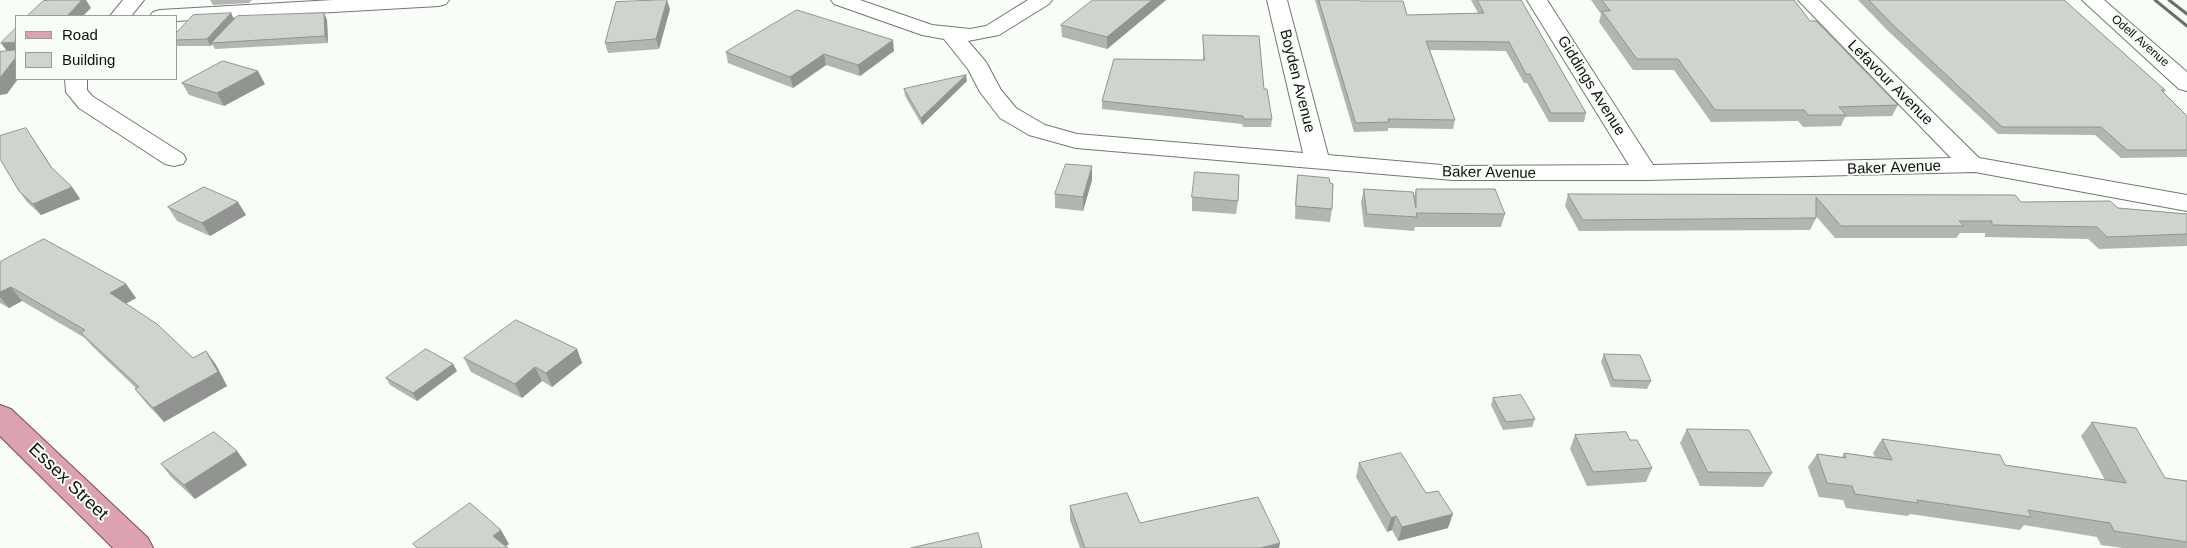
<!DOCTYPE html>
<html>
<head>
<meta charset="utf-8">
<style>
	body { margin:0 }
	#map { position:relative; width:2187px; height:548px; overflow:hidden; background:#f8fdf7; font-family:Arial,sans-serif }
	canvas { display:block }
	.legend { position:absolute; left:15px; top:15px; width:162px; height:65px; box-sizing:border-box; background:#f8fdf7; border:1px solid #9a9e9a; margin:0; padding:6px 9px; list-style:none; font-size:15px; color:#0e100e }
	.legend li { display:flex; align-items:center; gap:10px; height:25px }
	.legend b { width:25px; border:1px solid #9a9e9a }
</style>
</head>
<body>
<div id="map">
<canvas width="2187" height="548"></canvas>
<ul class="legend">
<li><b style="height:6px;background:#dca2af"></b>Road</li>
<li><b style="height:14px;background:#cfd4ce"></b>Building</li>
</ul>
</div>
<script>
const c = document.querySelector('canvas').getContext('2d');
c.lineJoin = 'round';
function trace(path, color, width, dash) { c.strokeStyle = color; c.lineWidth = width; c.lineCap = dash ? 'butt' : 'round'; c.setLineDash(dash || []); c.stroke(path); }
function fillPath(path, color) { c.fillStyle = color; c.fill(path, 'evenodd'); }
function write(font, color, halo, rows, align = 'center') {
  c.font = font + ' Arial,sans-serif'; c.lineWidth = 4; c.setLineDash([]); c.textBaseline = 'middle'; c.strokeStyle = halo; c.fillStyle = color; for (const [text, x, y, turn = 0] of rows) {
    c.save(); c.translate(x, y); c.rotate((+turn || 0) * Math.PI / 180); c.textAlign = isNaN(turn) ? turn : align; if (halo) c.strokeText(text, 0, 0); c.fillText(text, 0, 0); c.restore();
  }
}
const minor = new Path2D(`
	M 123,0 L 144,0 L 131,16 L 110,16 Z
	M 333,0 L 449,0 L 446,4 L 439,6 L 176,21 L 176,16 L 150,16 L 153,12 L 160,10 Z
	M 831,0 L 860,0 L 932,25 L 970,29 L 986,26 L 1028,0 L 1052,0 L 1049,4 L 999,35 L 968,41 L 986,62 L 1001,90 L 1016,108 L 1045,125 L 1077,134 L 1303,153 L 1267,0 L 1287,0 L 1328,155 L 1453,166 L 1629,165 L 1527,0 L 1547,0 L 1653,165 L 1951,158 L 1798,0 L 1819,0 L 1979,158 L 2187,195 L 2187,211 L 1975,172 L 1646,180 L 1453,180 L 1076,148 L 1029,135 L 1000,118 L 980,92 L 968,69 L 944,39 L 922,35 L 834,4 Z
	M 2082,0 L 2104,0 L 2187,72 L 2187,91 L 2179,89 Z
	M 65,79 L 87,79 L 87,90 L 92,96 L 183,154 L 186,159 L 183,164 L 174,166 L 165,164 L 79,108 L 66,92 Z`);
const major = new Path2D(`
	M 0,405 L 11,409 L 148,538 L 153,548 L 113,548 L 0,436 Z`);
trace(minor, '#737772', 2);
trace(major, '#854754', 2);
fillPath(minor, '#fff');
fillPath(major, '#dca2af');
trace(new Path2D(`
	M 2155,0 L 2187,26
	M 2169,0 L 2187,14`), '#6b6e6b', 3);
fillPath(new Path2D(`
	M 210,0 L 252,0 L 249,3 L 213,5 Z
	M 1093,0 L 1166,0 L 1107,49 L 1062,37 L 1061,25 Z
	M 1315,0 L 1360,0 L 1360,1 L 1407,15 L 1478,13 L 1471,0 L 1521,0 L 1586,113 L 1584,122 L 1549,122 L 1527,83 L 1524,83 L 1506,51 L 1430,50 L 1455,120 L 1453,129 L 1388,128 L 1388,131 L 1354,132 Z
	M 1591,0 L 1794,0 L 1810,21 L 1898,105 L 1892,116 L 1845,117 L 1841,126 L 1803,127 L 1798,121 L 1711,122 L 1674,70 L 1633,70 L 1599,22 L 1601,14 Z
	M 1858,0 L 2064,0 L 2165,90 L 2164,93 L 2187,116 L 2187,157 L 2121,158 L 2095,135 L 1998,134 L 1888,31 Z
	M 670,9 L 659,49 L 608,53 L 605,43 Z
	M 231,13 L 234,19 L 324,13 L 327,20 L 328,43 L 215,49 L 212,44 L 211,46 L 176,46 L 176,33 Z
	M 1203,35 L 1264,89 L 1272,119 L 1271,127 L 1243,127 L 1242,124 L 1102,109 L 1102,101 L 1203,60 Z
	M 894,51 L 860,76 L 826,65 L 793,88 L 728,63 L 726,52 Z
	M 967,81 L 922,125 L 905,96 L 904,89 Z
	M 182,83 L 265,84 L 224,106 L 189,95 Z
	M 33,138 L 53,169 L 72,187 L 80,199 L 41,215 L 27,202 L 19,191 Z
	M 1298,175 L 1332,209 L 1330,222 L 1295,219 L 1296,189 Z
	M 1092,180 L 1083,211 L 1055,208 L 1055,194 Z
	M 1364,189 L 1414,197 L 1416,189 L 1505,214 L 1501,227 L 1415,227 L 1414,231 L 1364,227 L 1361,202 Z
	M 1568,194 L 2015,195 L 2021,202 L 2118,208 L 2187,214 L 2187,246 L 2099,249 L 2088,239 L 1985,237 L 1985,233 L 1960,233 L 1956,238 L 1835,238 L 1816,216 L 1816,218 L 1810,230 L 1579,231 L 1565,206 Z
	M 1192,197 L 1238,201 L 1236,214 L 1192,211 Z
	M 168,207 L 246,215 L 210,236 L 177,221 Z
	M 0,262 L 126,284 L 136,298 L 126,304 L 193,358 L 206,351 L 216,365 L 227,386 L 164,422 L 146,403 L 135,389 L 136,388 L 92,346 L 85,338 L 22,301 L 9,308 L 0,303 Z
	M 577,349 L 582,363 L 552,387 L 542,381 L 522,398 L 471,372 L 464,358 Z
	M 1604,354 L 1651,381 L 1647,389 L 1611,387 L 1601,362 Z
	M 453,364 L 457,371 L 417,401 L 390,385 L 386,378 Z
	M 1493,398 L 1535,419 L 1532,427 L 1503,430 L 1491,405 Z
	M 2092,422 L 2165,478 L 2187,481 L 2187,548 L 2123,548 L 2101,545 L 2097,537 L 2024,525 L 2020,530 L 1910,514 L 1908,516 L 1846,508 L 1843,500 L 1819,497 L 1808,467 L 1817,454 L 1842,457 L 1844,453 L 1875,457 L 1873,453 L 1882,439 L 2005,465 L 2105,480 L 2081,436 Z
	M 1687,429 L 1772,473 L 1763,487 L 1700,486 L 1680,443 Z
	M 1575,435 L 1652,468 L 1646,482 L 1587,486 L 1570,449 Z
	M 237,451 L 247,465 L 195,499 L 172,478 L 161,464 Z
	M 1359,463 L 1448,528 L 1398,541 L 1392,530 L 1387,532 L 1356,477 Z
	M 1070,506 L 1140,523 L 1279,548 L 1080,548 L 1070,520 Z`), '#b2b6b1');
fillPath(new Path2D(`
	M 82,0 L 86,0 L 91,8 L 83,16 L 67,16 Z
	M 667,0 L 670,9 L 659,49 L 656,39 Z
	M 1152,0 L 1166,0 L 1107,49 L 1107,37 Z
	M 231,13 L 234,20 L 211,43 L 212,44 L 211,46 L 207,39 Z
	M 324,13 L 327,20 L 328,43 L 325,36 Z
	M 893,40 L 894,51 L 860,76 L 858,65 Z
	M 16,42 L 16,54 L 9,54 L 1,43 Z
	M 824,54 L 826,65 L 793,88 L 790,77 Z
	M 16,57 L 16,79 L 18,79 L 7,94 L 0,95 L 0,78 Z
	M 258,71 L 265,84 L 224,106 L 217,93 Z
	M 966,75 L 967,81 L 922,125 L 921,118 Z
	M 1092,166 L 1092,180 L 1083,211 L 1083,197 Z
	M 72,187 L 80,199 L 41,215 L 33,204 Z
	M 238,202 L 246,215 L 210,236 L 202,223 Z
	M 126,284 L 136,298 L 120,307 L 110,293 Z
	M 11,287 L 22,301 L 9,308 L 0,297 L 0,292 Z
	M 577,349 L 582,363 L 552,387 L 546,373 Z
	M 206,351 L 216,365 L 227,386 L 164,422 L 153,408 Z
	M 453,364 L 457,371 L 417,401 L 413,393 Z
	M 535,367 L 542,381 L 522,398 L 515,384 Z
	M 237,451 L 247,465 L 195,499 L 184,485 Z
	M 1453,514 L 1448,528 L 1398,541 L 1402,527 Z
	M 1396,516 L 1392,530 L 1387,532 L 1391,518 Z
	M 501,530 L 509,544 L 503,548 L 493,536 Z
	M 1280,543 L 1279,548 L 1260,548 Z`), '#919490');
const building = new Path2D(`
	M 52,0 L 82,0 L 67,16 L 27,16 L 43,1 Z
	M 667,0 L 656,39 L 605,43 L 616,2 Z
	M 1093,0 L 1152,0 L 1107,37 L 1061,25 Z
	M 1319,0 L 1360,0 L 1360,1 L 1403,1 L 1407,15 L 1484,13 L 1477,0 L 1521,0 L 1586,113 L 1551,113 L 1530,74 L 1526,74 L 1509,42 L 1426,41 L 1455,120 L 1388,119 L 1389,122 L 1356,123 Z
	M 1602,0 L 1794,0 L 1810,21 L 1816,21 L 1898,105 L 1839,107 L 1846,115 L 1808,115 L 1804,110 L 1715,110 L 1678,59 L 1637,59 L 1602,11 L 1610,11 Z
	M 1869,0 L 2064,0 L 2165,90 L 2161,90 L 2187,116 L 2187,150 L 2127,150 L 2101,127 L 2002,127 L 1892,24 Z
	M 797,10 L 893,40 L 858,65 L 824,54 L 790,77 L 726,52 Z
	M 231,13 L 207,39 L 176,40 L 176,33 L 193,15 Z
	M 324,13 L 325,36 L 211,43 L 237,16 Z
	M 16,28 L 16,42 L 1,43 Z
	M 1203,35 L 1259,36 L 1264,89 L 1267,89 L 1272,119 L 1244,119 L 1243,116 L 1102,101 L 1114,59 L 1204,60 Z
	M 16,50 L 16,57 L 0,78 L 0,52 Z
	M 223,61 L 258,71 L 217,93 L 182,83 Z
	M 966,75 L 921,118 L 904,89 Z
	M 26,128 L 51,167 L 72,187 L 33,204 L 19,191 L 0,159 L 0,136 Z
	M 1066,164 L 1092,166 L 1083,197 L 1055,194 Z
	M 1195,172 L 1239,175 L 1238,201 L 1192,197 Z
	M 1298,175 L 1329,178 L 1330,183 L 1333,184 L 1332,209 L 1296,206 Z
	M 204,187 L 238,202 L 202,223 L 168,207 Z
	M 1364,189 L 1413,192 L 1416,208 L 1416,189 L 1495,189 L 1505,214 L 1416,213 L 1417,217 L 1367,214 Z
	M 1568,194 L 2015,195 L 2021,202 L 2110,201 L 2118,208 L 2187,214 L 2187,234 L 2107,237 L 2097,227 L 1992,225 L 1992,221 L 1959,221 L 1964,226 L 1841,226 L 1816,197 L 1816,218 L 1583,220 Z
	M 44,239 L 126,284 L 110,293 L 157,324 L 193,358 L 206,351 L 218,372 L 153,408 L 135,389 L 139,387 L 81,333 L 85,330 L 11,287 L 0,292 L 0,262 Z
	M 516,320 L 577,349 L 546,373 L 535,367 L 515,384 L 464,358 Z
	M 426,349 L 453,364 L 413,393 L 386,378 Z
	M 1604,354 L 1640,355 L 1651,381 L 1614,380 Z
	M 1521,395 L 1535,419 L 1506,422 L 1493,398 Z
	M 2092,422 L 2136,428 L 2165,478 L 2187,481 L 2187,542 L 2114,531 L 2110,523 L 2028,510 L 2031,517 L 1917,500 L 1918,503 L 1855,494 L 1852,486 L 1827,483 L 1817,454 L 1846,458 L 1844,453 L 1892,460 L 1882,439 L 2000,455 L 2005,465 L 2126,483 Z
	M 1687,429 L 1749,430 L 1772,473 L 1708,472 Z
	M 214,432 L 237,451 L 184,485 L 161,464 Z
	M 1626,432 L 1630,440 L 1637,440 L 1652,468 L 1593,472 L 1575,435 Z
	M 1401,453 L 1426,493 L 1438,491 L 1453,514 L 1402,527 L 1396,516 L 1391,518 L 1359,463 Z
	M 1127,493 L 1140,523 L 1258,497 L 1280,543 L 1260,548 L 1085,548 L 1070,506 Z
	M 470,503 L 501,530 L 493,536 L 508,548 L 417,548 L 413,544 Z
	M 978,533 L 982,548 L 911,548 Z`);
fillPath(building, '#cfd4ce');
trace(building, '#919490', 1);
write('12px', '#0e100e', '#f8fdf7', [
	["Odell Avenue",2140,41,41]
]);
write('15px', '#0e100e', '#f8fdf7', [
	["Boyden Avenue",1297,81,76],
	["Lefavour Avenue",1890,83,45],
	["Giddings Avenue",1591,86,58],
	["Baker Avenue",1894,168,-2],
	["Baker Avenue",1489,173,1]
]);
write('18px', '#0e100e', '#f8fdf7', [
	["Essex Street",68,482,44]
]);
</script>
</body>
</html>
